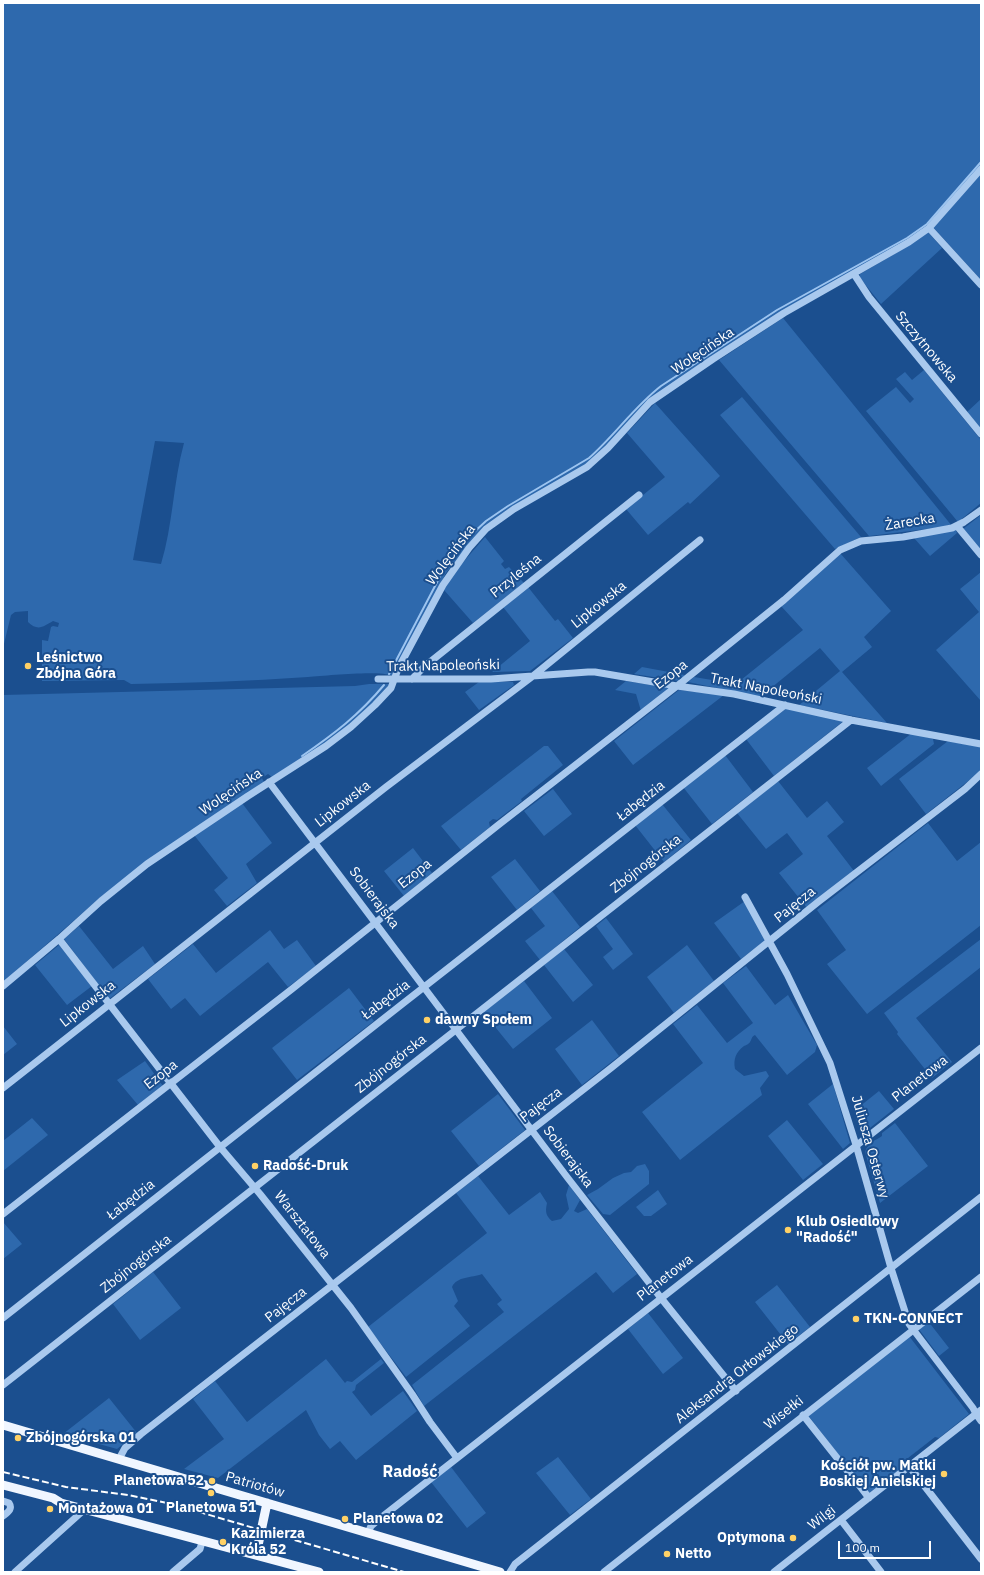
<!DOCTYPE html>
<html>
<head>
<meta charset="utf-8">
<style>
	body { margin:0 }
	#map { position:relative; width:984px; height:1575px; overflow:hidden; background:#1b4f8f; font-family:"IBM Plex Sans",sans-serif }
	canvas { display:block }
	.frame { position:absolute; inset:0; border:4px solid #fff; pointer-events:none }
	.scale { position:absolute; left:838px; top:1541px; width:93px; height:18px; box-sizing:border-box; border:2px solid #fff; border-top:0; padding-left:5px; font-size:12px; line-height:14px; white-space:nowrap; color:#fff; -webkit-text-stroke:3px #1b4f8f; paint-order:stroke }
</style>
</head>
<body>
<div id="map">
<canvas width="984" height="1575"></canvas>
<div class="frame"></div>
<div class="scale">100 m</div>
</div>
<script>
const c = document.querySelector('canvas').getContext('2d');
c.lineJoin = 'round';
function fillPath(path, color) { c.fillStyle = color; c.fill(path, 'evenodd'); }
function trace(path, color, width, dash) { c.strokeStyle = color; c.lineWidth = width; c.lineCap = dash ? 'butt' : 'round'; c.setLineDash(dash || []); c.stroke(path); }
function write(font, color, halo, rows, align = 'center') {
  c.font = font + ' "IBM Plex Sans",sans-serif'; c.lineWidth = 4; c.setLineDash([]); c.textBaseline = 'middle'; c.strokeStyle = halo; c.fillStyle = color; for (const [text, x, y, turn = 0] of rows) {
    c.save(); c.translate(x, y); c.rotate((+turn || 0) * Math.PI / 180); c.textAlign = isNaN(turn) ? turn : align; if (halo) c.strokeText(text, 0, 0); c.fillText(text, 0, 0); c.restore();
  }
}
fillPath(new Path2D(`
	M 3,3 L 981,3 L 981,166 L 923,230 L 653,397 L 610,443 L 587,465 L 522,502 L 466,548 L 446,573 L 393,676 C 378,670 327,676 308,677 C 249,681 190,683 131,684 L 124,680 L 42,681 L 42,640 L 48,641 L 51,627 L 53,626 L 58,627 L 59,623 L 53,621 C 44,626 38,632 28,622 L 28,611 L 15,612 L 11,615 L 3,648 ZM 155,441 L 184,443 C 173,483 173,525 161,564 L 133,560 Z
	M 981,172 L 981,280 L 933,227 Z
	M 928,232 L 942,248 L 881,304 L 860,278 L 860,274 L 893,255 Z
	M 783,318 L 952,526 L 869,536 L 719,360 Z
	M 924,370 L 981,440 L 981,503 L 958,522 L 866,411 L 896,387 L 910,403 L 914,399 L 896,379 L 905,372 L 912,380 Z
	M 742,397 L 861,537 L 835,549 L 720,415 Z
	M 981,399 L 981,429 L 967,412 Z
	M 655,403 L 720,476 L 690,504 L 688,502 L 648,535 L 626,509 L 665,477 L 627,433 Z
	M 981,515 L 981,551 L 963,529 Z
	M 955,529 L 957,533 L 930,556 L 914,538 Z
	M 485,537 L 504,561 L 501,564 L 505,569 L 509,567 L 524,583 L 473,623 L 444,590 L 452,575 Z
	M 840,553 L 891,611 L 864,637 L 872,647 L 842,672 L 887,723 L 799,705 L 840,671 L 820,648 L 760,697 L 688,682 L 694,677 L 736,684 L 803,630 L 781,606 Z
	M 981,572 L 981,701 L 936,650 L 979,612 L 960,589 Z
	M 528,587 L 555,621 L 558,619 L 573,638 L 530,671 L 492,672 L 530,641 L 503,607 Z
	M 642,667 L 685,675 L 679,681 L 634,674 Z
	M 626,681 L 670,688 L 641,711 L 636,694 L 615,690 Z
	M 479,682 L 513,682 L 514,685 L 479,710 L 465,692 Z
	M 369,684 L 389,684 L 385,692 L 337,736 L 272,777 L 268,774 L 262,778 L 264,782 L 101,897 L 3,982 L 3,695 L 355,686 Z
	M 679,690 L 724,695 L 633,765 L 614,741 Z
	M 787,708 L 846,719 L 774,776 L 746,739 Z
	M 912,733 L 933,739 L 934,744 L 881,786 L 867,768 Z
	M 948,741 L 981,747 L 981,771 L 926,814 L 899,779 Z
	M 544,746 L 548,746 L 563,765 L 521,799 L 522,801 L 497,820 L 493,819 L 489,822 L 490,827 L 461,850 L 441,826 Z
	M 725,755 L 753,792 L 712,824 L 683,787 Z
	M 778,781 L 807,818 L 827,801 L 844,822 L 827,836 L 854,871 L 807,908 L 779,873 L 803,854 L 787,833 L 766,849 L 737,813 Z
	M 553,789 L 572,814 L 544,836 L 524,811 Z
	M 242,803 L 272,843 L 246,864 L 257,883 L 227,906 L 214,890 L 228,878 L 194,835 Z
	M 662,804 L 691,840 L 664,862 L 635,825 Z
	M 928,823 L 957,861 L 981,842 L 981,925 L 867,1014 L 827,964 L 846,950 L 817,910 Z
	M 413,848 L 432,873 L 404,896 L 384,871 Z
	M 515,859 L 540,891 L 517,910 L 491,877 Z
	M 552,891 L 580,927 L 540,960 L 525,941 L 545,926 L 531,908 Z
	M 745,901 L 767,939 L 741,959 L 714,923 Z
	M 606,918 L 633,954 L 613,970 L 603,957 L 613,949 L 596,926 Z
	M 79,926 L 113,969 L 143,946 L 155,964 L 109,999 L 64,939 Z
	M 270,930 L 284,949 L 297,940 L 316,966 L 288,987 L 268,962 L 200,1016 L 185,998 L 171,1009 L 148,979 L 193,944 L 216,973 Z
	M 981,939 L 981,967 L 916,1018 L 952,1062 L 932,1078 L 897,1034 L 898,1032 L 884,1013 Z
	M 59,945 L 92,986 L 67,1005 L 35,965 Z
	M 687,945 L 714,981 L 674,1013 L 647,977 Z
	M 564,949 L 593,985 L 573,1002 L 544,965 Z
	M 746,966 L 775,1005 L 788,995 L 817,1045 L 815,1052 L 787,1075 L 755,1035 C 751,1037 752,1039 750,1042 C 750,1043 745,1046 744,1046 C 736,1052 733,1059 735,1069 L 744,1076 L 766,1071 L 769,1076 L 760,1088 L 762,1095 L 680,1160 L 642,1112 L 703,1063 L 673,1024 L 697,1005 L 727,1043 L 753,1023 L 723,983 Z
	M 524,981 L 552,1018 L 513,1049 L 483,1012 Z
	M 349,988 L 374,1021 L 297,1080 L 272,1048 Z
	M 592,1020 L 619,1056 L 582,1085 L 555,1049 Z
	M 3,1026 L 17,1044 L 3,1055 Z
	M 145,1061 L 163,1086 L 138,1105 L 117,1080 Z
	M 833,1084 L 850,1143 L 843,1149 L 808,1104 Z
	M 879,1091 L 894,1109 L 861,1135 L 854,1111 Z
	M 498,1094 L 525,1130 L 479,1166 L 451,1131 Z
	M 32,1118 L 48,1135 L 3,1171 L 3,1141 Z
	M 787,1120 L 823,1164 L 803,1180 L 768,1136 Z
	M 895,1123 L 928,1166 L 880,1203 L 865,1152 C 868,1142 875,1141 882,1136 L 882,1133 Z
	M 645,1164 L 649,1171 L 649,1184 L 610,1215 L 603,1214 L 587,1195 L 598,1189 L 613,1178 L 624,1173 L 631,1172 L 637,1166 Z
	M 478,1176 L 509,1215 L 540,1192 L 547,1203 C 545,1212 546,1216 552,1221 L 561,1219 L 569,1209 L 566,1195 L 569,1185 L 580,1200 L 574,1211 L 578,1213 L 587,1209 L 637,1274 L 613,1293 L 596,1272 L 424,1406 L 412,1385 L 504,1312 L 497,1304 L 502,1300 L 482,1274 C 472,1278 457,1276 452,1287 L 458,1301 L 454,1306 L 470,1326 L 406,1377 L 368,1327 L 487,1233 L 456,1193 Z
	M 658,1190 L 667,1204 L 651,1216 L 644,1216 L 636,1207 Z
	M 3,1222 L 22,1244 L 3,1259 Z
	M 153,1272 L 181,1308 L 140,1340 L 113,1304 Z
	M 777,1285 L 810,1327 L 788,1344 L 755,1302 Z
	M 648,1313 L 683,1358 L 663,1374 L 628,1329 Z
	M 928,1321 L 949,1348 L 939,1356 L 918,1328 Z
	M 909,1336 L 969,1414 L 939,1438 L 935,1437 L 908,1458 L 907,1464 L 869,1493 L 860,1478 L 851,1471 L 808,1415 Z
	M 326,1359 L 345,1383 L 347,1381 L 352,1382 L 381,1359 L 384,1363 L 356,1385 L 355,1390 L 352,1392 L 371,1416 L 403,1391 L 417,1411 L 356,1460 L 340,1441 L 330,1449 L 319,1435 L 306,1410 L 218,1478 L 184,1469 L 224,1439 L 193,1399 L 215,1381 L 247,1422 Z
	M 109,1398 L 137,1433 L 117,1449 L 63,1434 Z
	M 558,1457 L 591,1499 L 570,1515 L 536,1473 Z
	M 451,1467 L 486,1513 L 467,1528 L 431,1482 Z`), '#2e69ad');
trace(new Path2D(`
	M 389,674 L 445,567 L 472,534 L 486,521 L 508,506 L 589,458 C 615,435 634,407 661,386 L 777,310 L 907,238 L 927,224 L 981,162
	M 302,756 C 334,734 359,715 384,685`), '#9cc4f0', 2);
trace(new Path2D(`
	M 929,228 L 981,285
	M 854,274 L 869,297 L 981,434
	M 957,526 L 981,555
	M 378,679 L 491,679 L 588,672 L 595,672 L 677,686 L 734,694 L 851,720 L 981,744
	M 412,679 L 425,666 L 639,495
	M 269,782 L 567,1177 L 661,1298 L 736,1391
	M 745,897 L 787,974 L 830,1063 L 856,1145 L 891,1268 L 909,1324 L 973,1408 L 976,1414 L 981,1421
	M 59,939 L 220,1147 L 260,1194 L 351,1308 L 412,1394 L 430,1422 L 457,1458
	M 3,986 L 59,939 L 101,901 L 147,864 L 248,796 L 326,746 L 351,727 L 375,705 L 391,688 L 398,669 L 443,585 L 469,548 L 486,529 L 514,509 L 587,467 L 608,448 L 650,402 L 713,359 L 784,313 L 909,242 L 929,228 L 981,169
	M 3,1088 L 386,787 L 533,676 L 700,540
	M 3,1214 L 292,989 L 497,826 L 677,686 L 784,600 L 840,550 L 861,541 L 903,537 L 952,528 L 964,522 L 981,510
	M 3,1318 L 401,1005 L 785,705
	M 3,1385 L 851,720
	M 803,1415 L 845,1468 L 856,1481 L 869,1498
	M 119,1459 L 125,1448 L 141,1434 L 611,1068 L 818,902 L 965,789 L 981,774
	M 909,1466 L 981,1559
	M 3,1501 L 9,1503 C 13,1509 8,1512 3,1516
	M 841,1520 L 881,1572
	M 368,1533 L 371,1526 L 378,1520 L 981,1048
	M 15,1572 L 85,1509
	M 173,1572 L 200,1549 L 202,1542
	M 510,1572 L 515,1564 L 981,1197
	M 604,1572 L 981,1277
	M 774,1572 L 981,1410`), '#a9c9ee', 7);
trace(new Path2D(`
	M 3,1425 L 500,1572
	M 3,1485 L 53,1498 L 61,1503 L 319,1572
	M 256,1555 L 267,1503`), '#f0f6ff', 9);
trace(new Path2D(`
	M 3,1472 L 66,1487 L 128,1495 L 172,1504 L 404,1572`), '#fff', 2, [7, 3]);
for (const [x, y, r, color] of [
	[28,666,4,"#ffd166"],
	[427,1020,4,"#ffd166"],
	[255,1166,4,"#ffd166"],
	[788,1230,4,"#ffd166"],
	[856,1319,4,"#ffd166"],
	[18,1438,4,"#ffd166"],
	[944,1474,4,"#ffd166"],
	[212,1481,4,"#ffd166"],
	[211,1493,4,"#ffd166"],
	[50,1509,4,"#ffd166"],
	[345,1519,4,"#ffd166"],
	[793,1538,4,"#ffd166"],
	[223,1542,4,"#ffd166"],
	[667,1554,4,"#ffd166"]
]) { const dot = new Path2D(); dot.arc(x, y, r, 0, 2 * Math.PI); c.fillStyle = color; c.fill(dot); trace(dot, '#1b4f8f', 1.5); }
write('14px', '#fff', '#1b4f8f', [
	["Szczytnowska",926,347,50],
	["Wolęcińska",703,351,-34],
	["Żarecka",910,522,-9],
	["Wolęcińska",451,555,-53],
	["Przyleśna",516,576,-39],
	["Lipkowska",599,605,-39],
	["Trakt Napoleoński",443,666,-1],
	["Ezopa",671,675,-38],
	["Trakt Napoleoński",766,689,11],
	["Wolęcińska",231,792,-34],
	["Łabędzia",641,801,-38],
	["Lipkowska",343,804,-38],
	["Zbójnogórska",646,864,-38],
	["Ezopa",415,874,-39],
	["Sobierajska",374,898,53],
	["Pajęcza",795,905,-39],
	["Łabędzia",386,1000,-37],
	["Lipkowska",88,1004,-38],
	["Zbójnogórska",391,1064,-38],
	["Ezopa",161,1075,-38],
	["Planetowa",920,1079,-38],
	["Pajęcza",541,1105,-37],
	["Juliusza Osterwy",870,1147,74],
	["Sobierajska",568,1157,53],
	["Łabędzia",131,1200,-38],
	["Warsztatowa",302,1225,52],
	["Zbójnogórska",136,1264,-38],
	["Planetowa",665,1278,-38],
	["Pajęcza",286,1305,-38],
	["Aleksandra Orłowskiego",737,1374,-38],
	["Wisełki",784,1413,-38],
	["Patriotów",255,1485,16],
	["Wilgi",822,1518,-38]
]);
write('bold 14px', '#fff', '#1b4f8f', [
	["Leśnictwo",36,658],
	["Zbójna Góra",36,674],
	["dawny Społem",435,1020],
	["Radość-Druk",263,1166],
	["Klub Osiedlowy",796,1222],
	["\"Radość\"",796,1238],
	["TKN-CONNECT",864,1319],
	["Zbójnogórska 01",26,1438],
	["Kościół pw. Matki",936,1466,"right"],
	["Boskiej Anielskiej",936,1482,"right"],
	["Planetowa 52",204,1481,"right"],
	["Planetowa 51",211,1508,"center"],
	["Montażowa 01",58,1509],
	["Planetowa 02",353,1519],
	["Kazimierza",231,1534],
	["Króla 52",231,1550],
	["Optymona",785,1538,"right"],
	["Netto",675,1554]
], 'left');
write('bold 16px', '#fff', '#1b4f8f', [
	["Radość",410,1472]
]);
</script>
</body>
</html>
